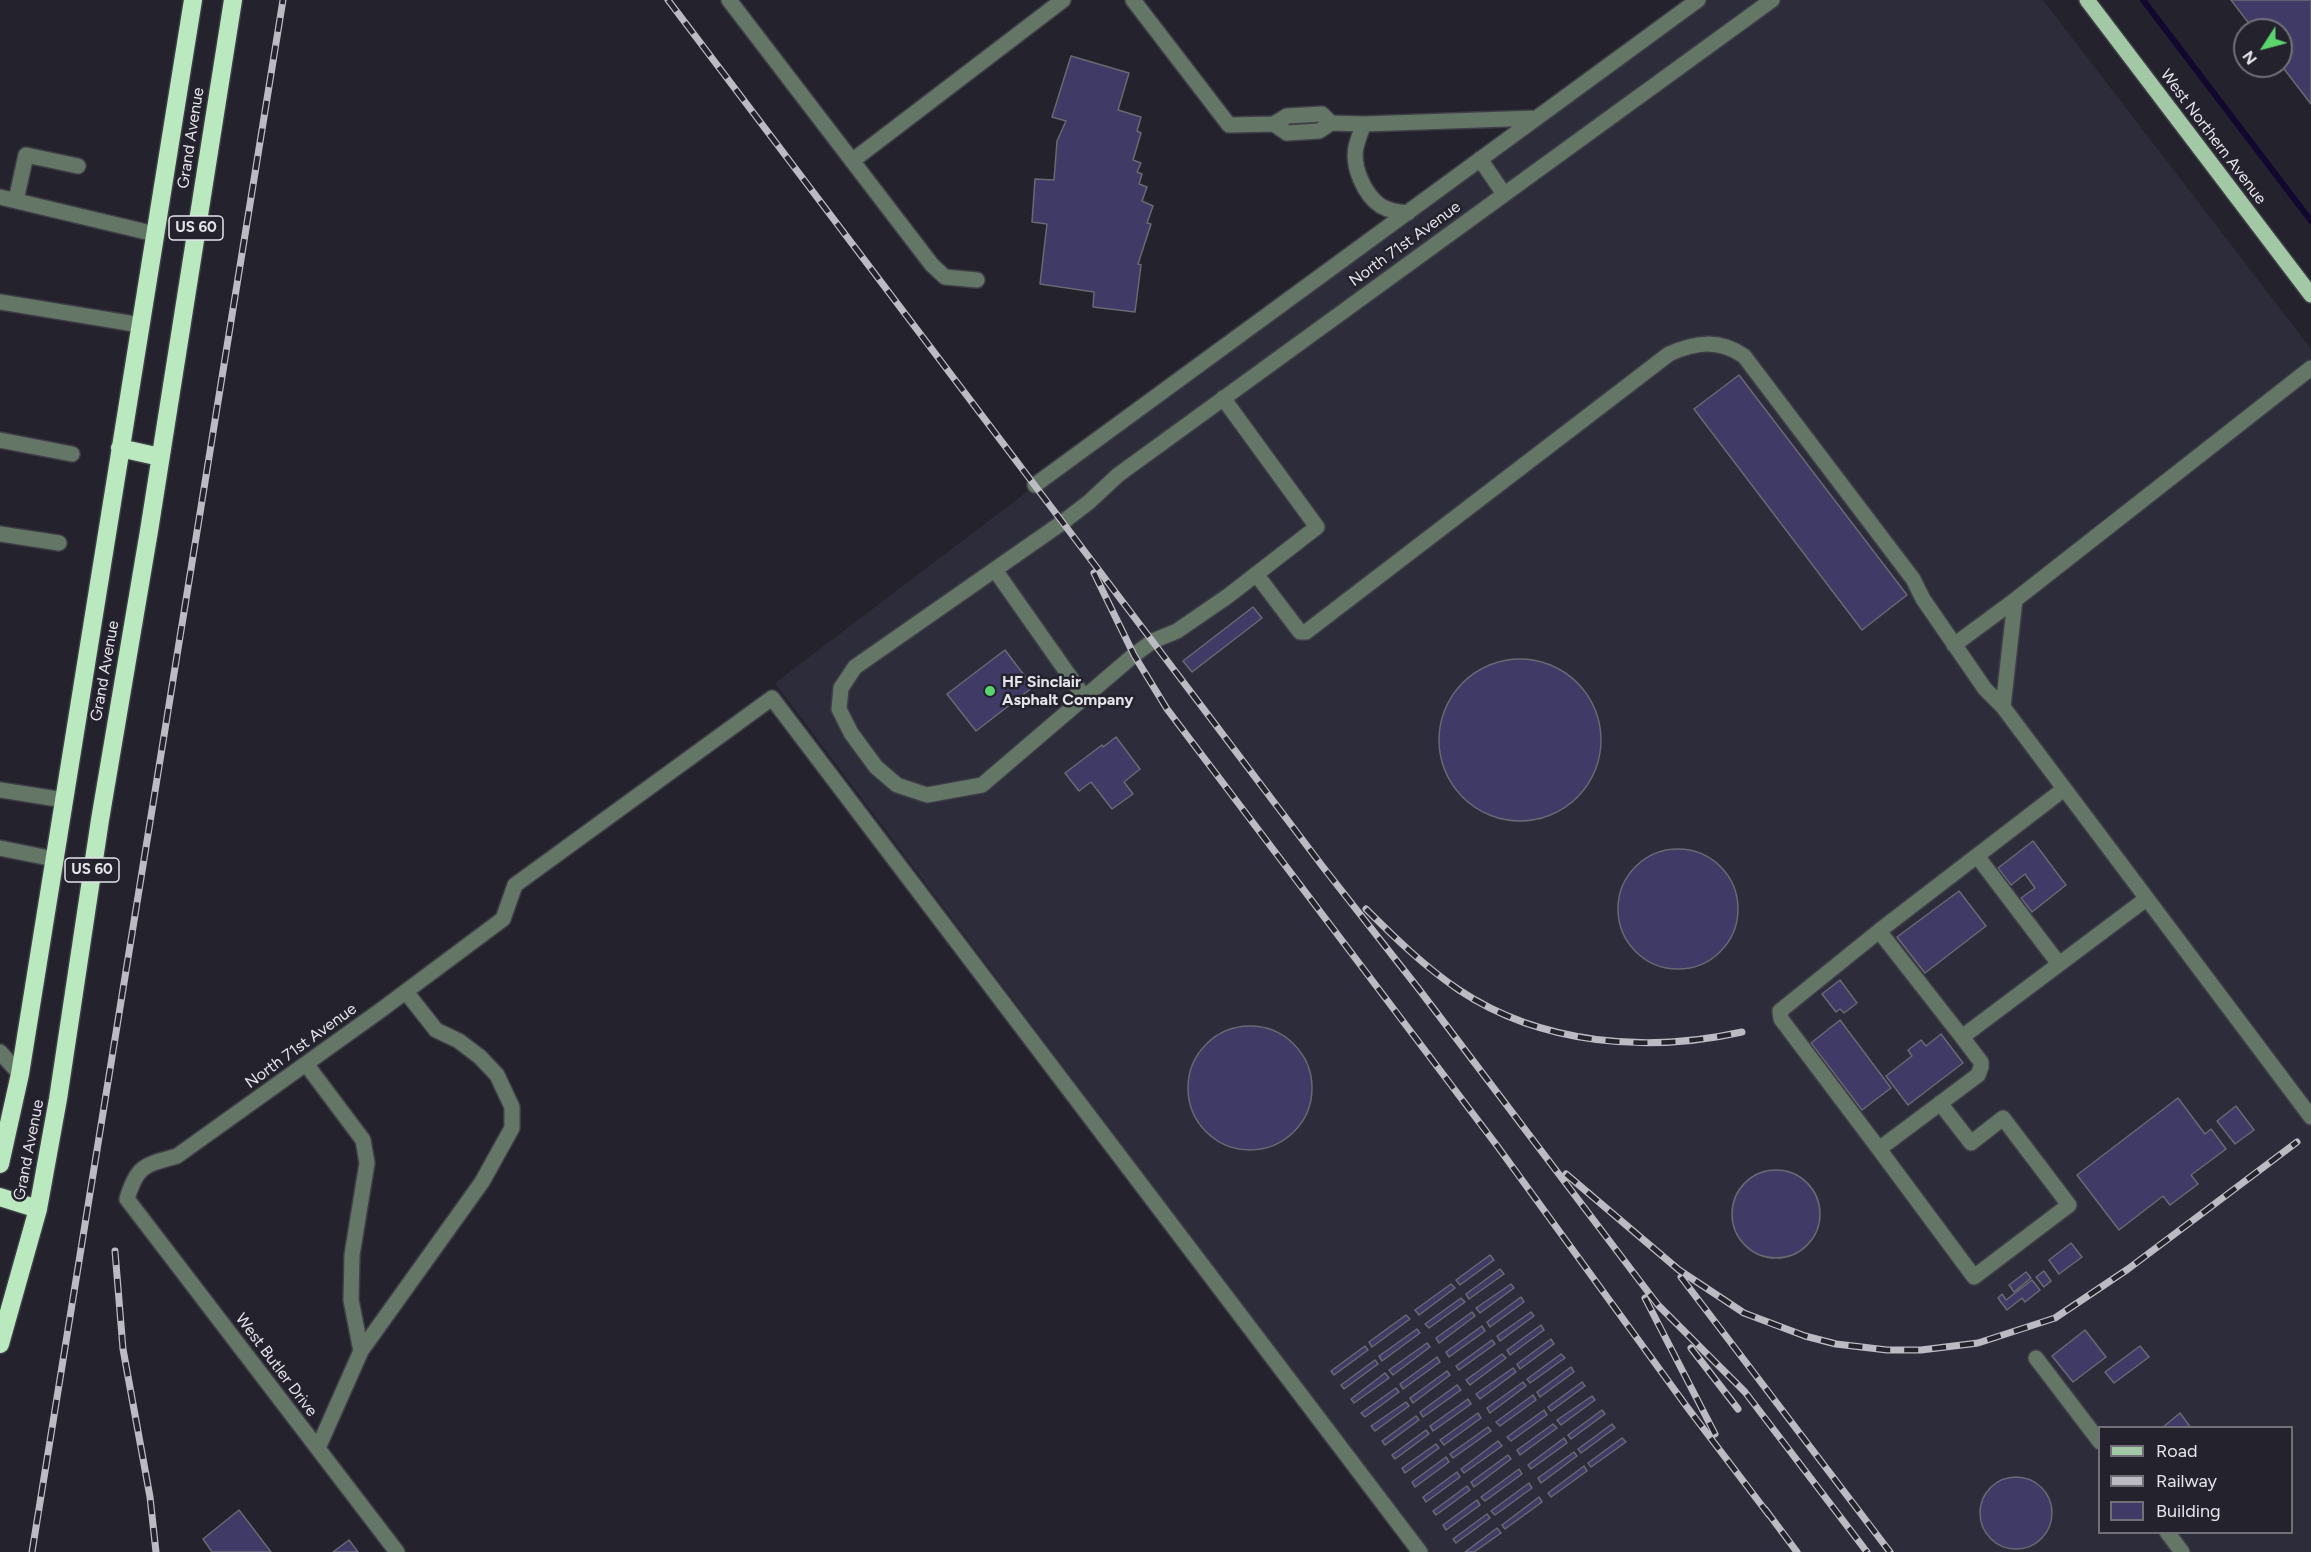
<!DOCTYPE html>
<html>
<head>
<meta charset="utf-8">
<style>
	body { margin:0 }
	#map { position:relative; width:2311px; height:1552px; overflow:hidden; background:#24232d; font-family:Figtree,sans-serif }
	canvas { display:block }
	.legend { position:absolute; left:2098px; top:1426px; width:195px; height:108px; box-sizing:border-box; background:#24232d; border:2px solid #717079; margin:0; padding:8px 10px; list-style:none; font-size:18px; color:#e5e4eb }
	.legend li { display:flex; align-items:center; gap:12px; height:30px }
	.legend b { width:30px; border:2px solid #717079 }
	.north { position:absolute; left:2233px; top:18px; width:60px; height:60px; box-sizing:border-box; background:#24232d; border:2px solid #717079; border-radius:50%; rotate:234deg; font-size:16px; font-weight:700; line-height:24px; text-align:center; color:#e5e4eb }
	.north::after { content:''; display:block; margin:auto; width:21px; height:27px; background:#5ad56e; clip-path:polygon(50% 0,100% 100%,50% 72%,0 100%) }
</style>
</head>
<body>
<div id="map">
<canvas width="2311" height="1552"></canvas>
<ul class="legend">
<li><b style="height:8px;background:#a3c8a5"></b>Road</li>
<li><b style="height:8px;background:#bcbbc3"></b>Railway</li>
<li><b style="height:16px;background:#3f3a66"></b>Building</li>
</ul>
<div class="north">N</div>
</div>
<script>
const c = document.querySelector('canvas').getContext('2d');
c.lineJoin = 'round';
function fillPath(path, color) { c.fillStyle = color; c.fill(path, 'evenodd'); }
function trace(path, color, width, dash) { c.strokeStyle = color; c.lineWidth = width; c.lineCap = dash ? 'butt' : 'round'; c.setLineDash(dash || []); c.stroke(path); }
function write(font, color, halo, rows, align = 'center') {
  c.font = font + ' Figtree,sans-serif'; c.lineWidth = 5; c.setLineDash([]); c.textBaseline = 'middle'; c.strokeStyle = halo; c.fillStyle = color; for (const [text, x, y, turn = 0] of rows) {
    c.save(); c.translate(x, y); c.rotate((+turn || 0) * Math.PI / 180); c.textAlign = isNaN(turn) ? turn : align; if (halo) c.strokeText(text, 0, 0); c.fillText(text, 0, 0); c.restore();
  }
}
fillPath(new Path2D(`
	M 1698,0 L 2043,0 L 2311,349 L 2311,1552 L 1428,1552 L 775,683 L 1057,469 ZM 2100,1428 L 2292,1428 L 2292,1532 L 2100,1532 Z`), '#2d2c3b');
trace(new Path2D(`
	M 2143,0 L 2311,221`), '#11072f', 6);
const building = new Path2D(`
	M 2231,0 L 2311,0 L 2311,104 L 2281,65 L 2281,30 L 2254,30 Z
	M 1071,56 L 1129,73 L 1118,110 L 1141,117 L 1137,131 L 1141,133 L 1133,160 L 1141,163 L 1137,172 L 1142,174 L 1139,184 L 1147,187 L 1142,201 L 1153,206 L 1147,223 L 1151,224 L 1138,264 L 1141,265 L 1135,312 L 1093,307 L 1094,292 L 1040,284 L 1047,224 L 1032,222 L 1035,179 L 1054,180 L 1057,141 L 1066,121 L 1052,117 Z
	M 1739,375 L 1907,595 L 1862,630 L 1694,409 Z
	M 1253,607 L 1262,618 L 1192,672 L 1183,661 Z
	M 1005,650 L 1033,687 L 976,731 L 947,694 Z
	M1439 740a81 81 0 1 1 162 0a81 81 0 1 1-162 0Z
	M 1116,737 L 1140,769 L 1124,782 L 1133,794 L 1112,809 L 1091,782 L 1079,791 L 1065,773 L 1102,745 L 1103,747 Z
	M 2033,841 L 2066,885 L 2032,912 L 2021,898 L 2035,888 L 2025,874 L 2011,885 L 1998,868 Z
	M1618 909a60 60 0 1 1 120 0a60 60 0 1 1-120 0Z
	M 1959,891 L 1986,926 L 1925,973 L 1897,937 Z
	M 1840,980 L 1857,1003 L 1844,1013 L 1840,1009 L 1836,1012 L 1822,994 Z
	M 1840,1020 L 1891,1088 L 1862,1110 L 1811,1043 Z
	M1188 1088a62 62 0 1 1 124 0a62 62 0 1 1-124 0Z
	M 1941,1034 L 1963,1063 L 1908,1105 L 1886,1076 L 1912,1056 L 1908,1050 L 1921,1040 L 1926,1046 Z
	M 2178,1098 L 2205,1134 L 2211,1129 L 2226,1149 L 2191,1175 L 2198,1184 L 2170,1205 L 2163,1196 L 2119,1230 L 2077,1175 Z
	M 2236,1106 L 2254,1130 L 2235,1144 L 2217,1121 Z
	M1732 1214a44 44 0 1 1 88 0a44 44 0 1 1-88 0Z
	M 2071,1243 L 2082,1257 L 2059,1274 L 2049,1260 Z
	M 1490,1255 L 1494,1260 L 1460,1285 L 1456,1280 Z
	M 1500,1269 L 1504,1274 L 1469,1299 L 1466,1294 Z
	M 2044,1271 L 2051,1281 L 2044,1287 L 2036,1277 Z
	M 2026,1272 L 2031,1278 L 2014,1292 L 2009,1285 Z
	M 2032,1280 L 2040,1290 L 2025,1302 L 2022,1298 L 2007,1310 L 1998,1298 L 2002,1294 L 2006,1300 Z
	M 1451,1284 L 1455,1288 L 1419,1315 L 1415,1310 Z
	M 1511,1284 L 1514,1288 L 1480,1313 L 1476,1308 Z
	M 1521,1297 L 1524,1302 L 1490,1327 L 1487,1322 Z
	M 1461,1298 L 1465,1302 L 1429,1328 L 1425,1324 Z
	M 1472,1312 L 1475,1316 L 1439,1343 L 1436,1338 Z
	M 1531,1312 L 1534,1316 L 1500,1341 L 1497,1336 Z
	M 1406,1315 L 1410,1319 L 1372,1347 L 1369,1342 Z
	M 1541,1325 L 1544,1330 L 1510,1355 L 1507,1350 Z
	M 1482,1326 L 1485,1331 L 1449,1357 L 1446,1352 Z
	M 1417,1329 L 1420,1333 L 1382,1361 L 1379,1356 Z
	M 2085,1330 L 2106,1357 L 2073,1382 L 2052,1356 Z
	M 1551,1339 L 1554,1344 L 1520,1369 L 1517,1364 Z
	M 1492,1340 L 1495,1344 L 1459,1370 L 1456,1366 Z
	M 1427,1343 L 1430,1347 L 1393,1375 L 1389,1370 Z
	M 1365,1346 L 1368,1350 L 1334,1375 L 1331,1371 Z
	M 2140,1346 L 2149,1357 L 2114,1383 L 2105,1372 Z
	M 1502,1354 L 1506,1358 L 1470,1385 L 1466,1380 Z
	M 1561,1354 L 1565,1358 L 1530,1383 L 1527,1379 Z
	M 1437,1357 L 1440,1362 L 1403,1389 L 1400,1384 Z
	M 1375,1360 L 1378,1364 L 1344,1389 L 1341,1385 Z
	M 1571,1367 L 1574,1372 L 1540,1397 L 1537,1392 Z
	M 1513,1368 L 1516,1372 L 1480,1399 L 1476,1394 Z
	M 1447,1371 L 1450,1375 L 1413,1403 L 1410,1398 Z
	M 1385,1373 L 1389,1378 L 1354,1403 L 1351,1399 Z
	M 1523,1382 L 1526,1386 L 1490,1413 L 1487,1408 Z
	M 1582,1382 L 1585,1386 L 1551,1411 L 1548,1407 Z
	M 1457,1385 L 1461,1390 L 1423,1417 L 1420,1412 Z
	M 1396,1388 L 1399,1392 L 1365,1417 L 1361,1413 Z
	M 1533,1395 L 1536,1400 L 1500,1426 L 1496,1422 Z
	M 1592,1396 L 1595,1400 L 1561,1425 L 1557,1420 Z
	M 1468,1399 L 1471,1404 L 1433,1431 L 1430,1426 Z
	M 1406,1402 L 1409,1406 L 1375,1431 L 1371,1426 Z
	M 1544,1410 L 1547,1415 L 1511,1441 L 1507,1437 Z
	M 1602,1410 L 1605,1414 L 1571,1439 L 1568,1435 Z
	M 1478,1413 L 1481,1418 L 1444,1445 L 1440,1440 Z
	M 2180,1413 L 2191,1428 L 2162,1428 Z
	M 1416,1416 L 1419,1420 L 1385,1445 L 1382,1441 Z
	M 1553,1424 L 1557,1428 L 1520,1455 L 1517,1450 Z
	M 1612,1424 L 1615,1428 L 1581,1453 L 1578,1449 Z
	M 1488,1427 L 1491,1431 L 1453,1458 L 1450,1454 Z
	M 1426,1430 L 1429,1434 L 1395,1459 L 1392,1455 Z
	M 1564,1438 L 1567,1443 L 1531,1469 L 1528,1465 Z
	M 1622,1438 L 1626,1442 L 1591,1467 L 1588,1463 Z
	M 1498,1441 L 1502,1446 L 1464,1473 L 1461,1469 Z
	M 1436,1444 L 1439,1448 L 1405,1473 L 1402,1468 Z
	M 1574,1452 L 1577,1456 L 1541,1483 L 1538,1478 Z
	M 1508,1455 L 1511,1459 L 1474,1487 L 1471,1482 Z
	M 1446,1457 L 1449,1462 L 1415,1487 L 1412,1482 Z
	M 1584,1466 L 1587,1471 L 1551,1497 L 1548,1493 Z
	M 1519,1469 L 1522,1474 L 1485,1501 L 1481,1497 Z
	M 1457,1472 L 1460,1477 L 1426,1502 L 1423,1497 Z
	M1980 1513a36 36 0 1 1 72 0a36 36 0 1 1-72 0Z
	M 1529,1483 L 1532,1488 L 1495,1515 L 1491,1511 Z
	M 1467,1486 L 1470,1490 L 1436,1515 L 1433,1511 Z
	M 1539,1497 L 1542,1502 L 1505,1529 L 1502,1525 Z
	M 1477,1500 L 1480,1505 L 1446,1530 L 1443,1525 Z
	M 239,1510 L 271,1552 L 212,1552 L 203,1539 Z
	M 1487,1514 L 1490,1518 L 1456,1543 L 1453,1539 Z
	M 1497,1528 L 1501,1533 L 1474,1552 L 1465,1552 Z
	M 349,1540 L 358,1552 L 333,1552 Z`);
fillPath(building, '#3f3a66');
trace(building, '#696873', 1.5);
const minor = new Path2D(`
	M 729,0 L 932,265 L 945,277 L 977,280
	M 1133,0 L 1229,125 L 1274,124 L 1287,116 L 1322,114 L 1331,123
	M 1274,124 L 1287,133 L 1319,131 L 1331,123 L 1364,124 L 1536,118
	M 1364,124 C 1361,131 1358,139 1356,147 C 1352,166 1364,195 1381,206 C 1389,211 1399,212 1408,213
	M 1480,159 L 1504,194
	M 852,161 L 1063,0
	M 0,197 L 155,234
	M 16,200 L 26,155 L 78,166
	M 0,302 L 141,325
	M 2311,368 L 2015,600 L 2003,707 L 2311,1117
	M 1223,398 L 1317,527 L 1228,596 L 1177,631 L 1153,641 L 1134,655 L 982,785 L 927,795 L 897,785 L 876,767 L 851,733 L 839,709 L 841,688 L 855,667 L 1063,522 L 1089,502 L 1118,475 L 1772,0
	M 0,440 L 72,454
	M 1035,485 L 1698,0
	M 0,534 L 59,543
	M 995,570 L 1085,698
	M 1256,574 L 1300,632 L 1306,632 L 1669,354 C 1695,342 1719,339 1744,356 L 1913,579 L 1923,599 L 1985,689 L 2003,707
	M 1954,645 L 2015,600
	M 2064,789 L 1879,931 L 1962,1037 L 2146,899
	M 0,790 L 64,800
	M 0,848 L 54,859
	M 1977,856 L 2059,964
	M 1879,931 L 1780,1011 L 1781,1019 L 1879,1149 L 1978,1075 L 1981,1067 L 1981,1062 L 1962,1037
	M 0,1052 L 20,1074
	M 306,1064 L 363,1140 L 367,1163 L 352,1255 L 351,1300 L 361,1351
	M 1879,1149 L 1974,1277 L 2069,1205 L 2003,1118 L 1971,1143 L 1940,1103
	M 2036,1358 L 2100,1442
	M 318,1448 L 361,1351 L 482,1182 L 512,1128 L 512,1107 L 497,1075 L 480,1057 L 459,1041 L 436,1030 L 406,992
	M 2167,1532 L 2182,1552
	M 397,1552 L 127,1199 C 137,1165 145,1165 177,1156 L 381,1010 L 503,919 L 515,885 L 772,698 L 1420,1552`);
const major = new Path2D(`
	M 2087,0 L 2311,295`);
const highway = new Path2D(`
	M 120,448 L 160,457
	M 0,1164 L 20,1074 L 193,0
	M 0,1197 L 38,1209
	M 0,1344 L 38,1209 L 58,1099 L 100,820 L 149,531 L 233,0`);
trace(minor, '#3f3e48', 18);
trace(major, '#3f3e48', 18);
trace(highway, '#3f3e48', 21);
trace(minor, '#647665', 15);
trace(major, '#a3c8a5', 15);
trace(highway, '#bbe9bf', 18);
const rail = new Path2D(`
	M 668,0 L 1323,867 L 1418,988 L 1642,1284 L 1658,1305 L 1745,1392 L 1867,1552
	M 1094,573 L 1134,655 L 1167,709 L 1498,1147 L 1687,1407 L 1769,1515
	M 1366,909 C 1395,938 1425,967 1459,990 C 1542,1045 1648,1053 1742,1032
	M 1566,1174 L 1679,1270 L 1744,1313 L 1805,1336 L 1836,1344 L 1887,1350 L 1921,1350 L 1978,1343 L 2055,1318 L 2128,1269 L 2297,1142
	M 115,1251 L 123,1349 L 150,1497 L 156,1552
	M 1681,1277 L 1890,1552
	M 1645,1298 L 1715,1434
	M 1691,1348 L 1738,1409
	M 1765,1509 L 1797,1552
	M 32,1552 L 283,0`);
trace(rail, '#bcbbc3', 7);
trace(rail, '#24232d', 4.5, [14]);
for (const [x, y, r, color] of [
	[990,691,6,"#5ad56e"]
]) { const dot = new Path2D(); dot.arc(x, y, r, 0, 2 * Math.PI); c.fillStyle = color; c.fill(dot); trace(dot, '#24232d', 2); }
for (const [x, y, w] of [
	[196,228,54],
	[92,870,54]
]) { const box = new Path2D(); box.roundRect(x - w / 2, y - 12, w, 24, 4.5); c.fillStyle = '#24232d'; c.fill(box); trace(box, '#e5e4eb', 1.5); }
write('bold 15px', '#e5e4eb', null, [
	["US 60",196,228],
	["US 60",92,870]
]);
write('16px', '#e5e4eb', '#24232d', [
	["West Northern Avenue",2213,137,53],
	["Grand Avenue",191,138,-81],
	["North 71st Avenue",1405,244,-36],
	["Grand Avenue",105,671,-80],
	["North 71st Avenue",301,1046,-36],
	["Grand Avenue",29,1150,-79],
	["West Butler Drive",276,1365,53]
]);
write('bold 16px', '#e5e4eb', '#24232d', [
	["HF Sinclair",1002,682],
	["Asphalt Company",1002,700]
], 'left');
</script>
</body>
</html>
